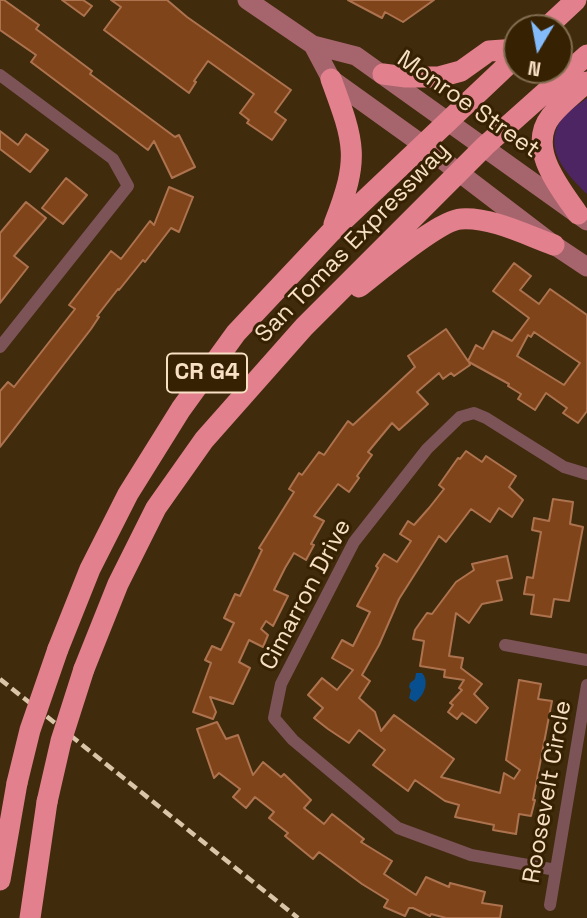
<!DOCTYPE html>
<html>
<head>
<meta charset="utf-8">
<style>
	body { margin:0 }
	#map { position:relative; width:587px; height:918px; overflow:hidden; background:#402b0d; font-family:"Space Grotesk",sans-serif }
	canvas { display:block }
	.north { position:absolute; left:503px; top:14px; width:70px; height:70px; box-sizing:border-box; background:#362103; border:2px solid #836d50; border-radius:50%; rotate:190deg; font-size:19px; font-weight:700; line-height:28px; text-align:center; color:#f7e0c4 }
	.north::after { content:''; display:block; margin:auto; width:24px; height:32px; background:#84bcfb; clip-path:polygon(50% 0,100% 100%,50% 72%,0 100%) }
</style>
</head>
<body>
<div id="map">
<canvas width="587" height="918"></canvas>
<div class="north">N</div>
</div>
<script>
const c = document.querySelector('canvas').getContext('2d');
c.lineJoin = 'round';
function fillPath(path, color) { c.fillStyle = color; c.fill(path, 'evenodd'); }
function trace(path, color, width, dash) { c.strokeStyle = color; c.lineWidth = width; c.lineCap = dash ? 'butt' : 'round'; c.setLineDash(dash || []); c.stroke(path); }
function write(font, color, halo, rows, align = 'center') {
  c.font = font + ' "Space Grotesk",sans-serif'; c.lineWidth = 6; c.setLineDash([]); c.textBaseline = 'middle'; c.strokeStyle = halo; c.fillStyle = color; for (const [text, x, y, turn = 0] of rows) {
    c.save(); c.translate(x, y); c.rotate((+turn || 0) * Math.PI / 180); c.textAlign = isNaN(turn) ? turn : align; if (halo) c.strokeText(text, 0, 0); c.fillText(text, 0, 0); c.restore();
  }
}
fillPath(new Path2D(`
	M 587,98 L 587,194 C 568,175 544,152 559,123 C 564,113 578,105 587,98 Z`), '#4d2562');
fillPath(new Path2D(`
	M 416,673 L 422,673 C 430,682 424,696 415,702 L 409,698 L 411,690 L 409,687 L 410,683 L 415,679 Z`), '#084f8f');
const building = new Path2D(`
	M 0,0 L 4,0 L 39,25 L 36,29 L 92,71 L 90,74 L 175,137 L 179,135 L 195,167 L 172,178 L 154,141 L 148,150 L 31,62 L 36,55 L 0,30 Z
	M 62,0 L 83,0 L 92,6 L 84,16 Z
	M 111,0 L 167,0 L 187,17 L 291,90 L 275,112 L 286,120 L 272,140 L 247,123 L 249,120 L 240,113 L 254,94 L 208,61 L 194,81 L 196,82 L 189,93 L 104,30 L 121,7 Z
	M 348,0 L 434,0 L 403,22 L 385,12 L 382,18 Z
	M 0,131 L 18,145 L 26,134 L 48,150 L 30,172 L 0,149 Z
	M 66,178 L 87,195 L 63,224 L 42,208 Z
	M 169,187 L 193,197 L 179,232 L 171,228 L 145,262 L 143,260 L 119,290 L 118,289 L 97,316 L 99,317 L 91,329 L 0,447 L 0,391 L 8,382 L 14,387 L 75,309 L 69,305 L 111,251 L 121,259 L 150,221 L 154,225 Z
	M 26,202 L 46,218 L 14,256 L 28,267 L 0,303 L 0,233 Z
	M 514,263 L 531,276 L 520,290 L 539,304 L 550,289 L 587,315 L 587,411 L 578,423 L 563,413 L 567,408 L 546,393 L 535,410 L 518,399 L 521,394 L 508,386 L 509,384 L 469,362 L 470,365 L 454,376 L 451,373 L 443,379 L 439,373 L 417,392 L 428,404 L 399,430 L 392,423 L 368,452 L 372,455 L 357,476 L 359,478 L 349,492 L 338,484 L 314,516 L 324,521 L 311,544 L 314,545 L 306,560 L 294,553 L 285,568 L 274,590 L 288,596 L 273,626 L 266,621 L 261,629 L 268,635 L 263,647 L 249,640 L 239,662 L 250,668 L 233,704 L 210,697 L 216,712 L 213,719 L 193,712 L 211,663 L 205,660 L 212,646 L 221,650 L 234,623 L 224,618 L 235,594 L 240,596 L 262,550 L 259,548 L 294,492 L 289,489 L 299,473 L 302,475 L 319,452 L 324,455 L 348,421 L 353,425 L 415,367 L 408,356 L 446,329 L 468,361 L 476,345 L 483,349 L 493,331 L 512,341 L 529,318 L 493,291 ZM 534,332 L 580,363 L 564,385 L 517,356 L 528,335 L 531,337 Z
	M 466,451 L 482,462 L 486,456 L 516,476 L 509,487 L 523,500 L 512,517 L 499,508 L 490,522 L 471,509 L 446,542 L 439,536 L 399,599 L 379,645 L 362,675 L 370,681 L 359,698 L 375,712 L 381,731 L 394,715 L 454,759 L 441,777 L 500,793 L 504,773 L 514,779 L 520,770 L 506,760 L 519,680 L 541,684 L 538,699 L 552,701 L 533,800 L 535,800 L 531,816 L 519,814 L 516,834 L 493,830 L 494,825 L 455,817 L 459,805 L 445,801 L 415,780 L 408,791 L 373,765 L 385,750 L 359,730 L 349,743 L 328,729 L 314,718 L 323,708 L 308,695 L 322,678 L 337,690 L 353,670 L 332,658 L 342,640 L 353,646 L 370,612 L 357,606 L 378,568 L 376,566 L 384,554 L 397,562 L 411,541 L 400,534 L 408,521 L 414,525 L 429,508 L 444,489 L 439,485 L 458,458 L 460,459 Z
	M 553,499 L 573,502 L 570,524 L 583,527 L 569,601 L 554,599 L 551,617 L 531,614 L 534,595 L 524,594 L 527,577 L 533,578 L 541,532 L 532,530 L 534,518 L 549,521 Z
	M 507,556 L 512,578 L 497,581 L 502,600 L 482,604 L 469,623 L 456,613 L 449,656 L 463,658 L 461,668 L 482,684 L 474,694 L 488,708 L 476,723 L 462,713 L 457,719 L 448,712 L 453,705 L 450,703 L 462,690 L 459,688 L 464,680 L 444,677 L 445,670 L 420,666 L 424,641 L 413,639 L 415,630 L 427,613 L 432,614 L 456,582 L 474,570 L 472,564 Z
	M 217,722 L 226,739 L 238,735 L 253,775 L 263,762 L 281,777 L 284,774 L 311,800 L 304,808 L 324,824 L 332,814 L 364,839 L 361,842 L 392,861 L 384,874 L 416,895 L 426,877 L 449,887 L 450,883 L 485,892 L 482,903 L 502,906 L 500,918 L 446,918 L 431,914 L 430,916 L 413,908 L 409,908 L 405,916 L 384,907 L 388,900 L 362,884 L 319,852 L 313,859 L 285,836 L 288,833 L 269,818 L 274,812 L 255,797 L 246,808 L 233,797 L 240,789 L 219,773 L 214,778 L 197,729 Z`);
fillPath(building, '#80441a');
trace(building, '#ad734f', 2);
trace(new Path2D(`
	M 0,75 L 113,159 L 128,186 L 0,347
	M 505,645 L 587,660
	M 556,870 L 471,855 L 398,828 L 293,740 L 274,718 L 281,684 L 354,542 L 427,449 L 460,417 L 474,413 L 486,418 L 564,467 L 587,474
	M 550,905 L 587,685`), '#7c5357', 12);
trace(new Path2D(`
	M 247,0 L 313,45 L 356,56 L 587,221
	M 313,45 L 331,79 L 423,145 L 554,245 L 587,267`), '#a6656d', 19);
trace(new Path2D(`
	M 546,28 L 576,0
	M 383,74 L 406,77 L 439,77 L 461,71 L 489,51 L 517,49
	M 331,79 C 355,144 360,158 334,224
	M 578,214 C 560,188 526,148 551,116 C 561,103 575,93 587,82
	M 359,287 C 380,271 439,220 461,219 C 492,217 526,235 554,245
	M 58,649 L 90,569 L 128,494 L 181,409 L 236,333 L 331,232 L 517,56
	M 84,669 L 118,584 L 156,508 L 204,440 L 304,327 L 485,146 L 587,55
	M 0,880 L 17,783
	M 30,918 L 47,802`), '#e3808d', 21);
trace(new Path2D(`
	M 0,679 L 298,918`), '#dbc5a8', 4.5, [10, 5]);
trace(new Path2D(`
	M 17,783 L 30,730 L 58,649
	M 47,802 L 61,741 L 84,669`), '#e3808d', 21);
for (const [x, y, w] of [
	[207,373,80]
]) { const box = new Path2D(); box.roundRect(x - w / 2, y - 19.5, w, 39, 5); c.fillStyle = '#362103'; c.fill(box); trace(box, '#f7e0c4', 2); }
write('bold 23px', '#f7e0c4', null, [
	["CR G4",207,373]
]);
write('24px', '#f7e0c4', '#362103', [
	["Monroe Street",468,105,35],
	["San Tomas Expressway",353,243,-46],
	["Cimarron Drive",306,595,-62],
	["Roosevelt Circle",548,792,-80]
]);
</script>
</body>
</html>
